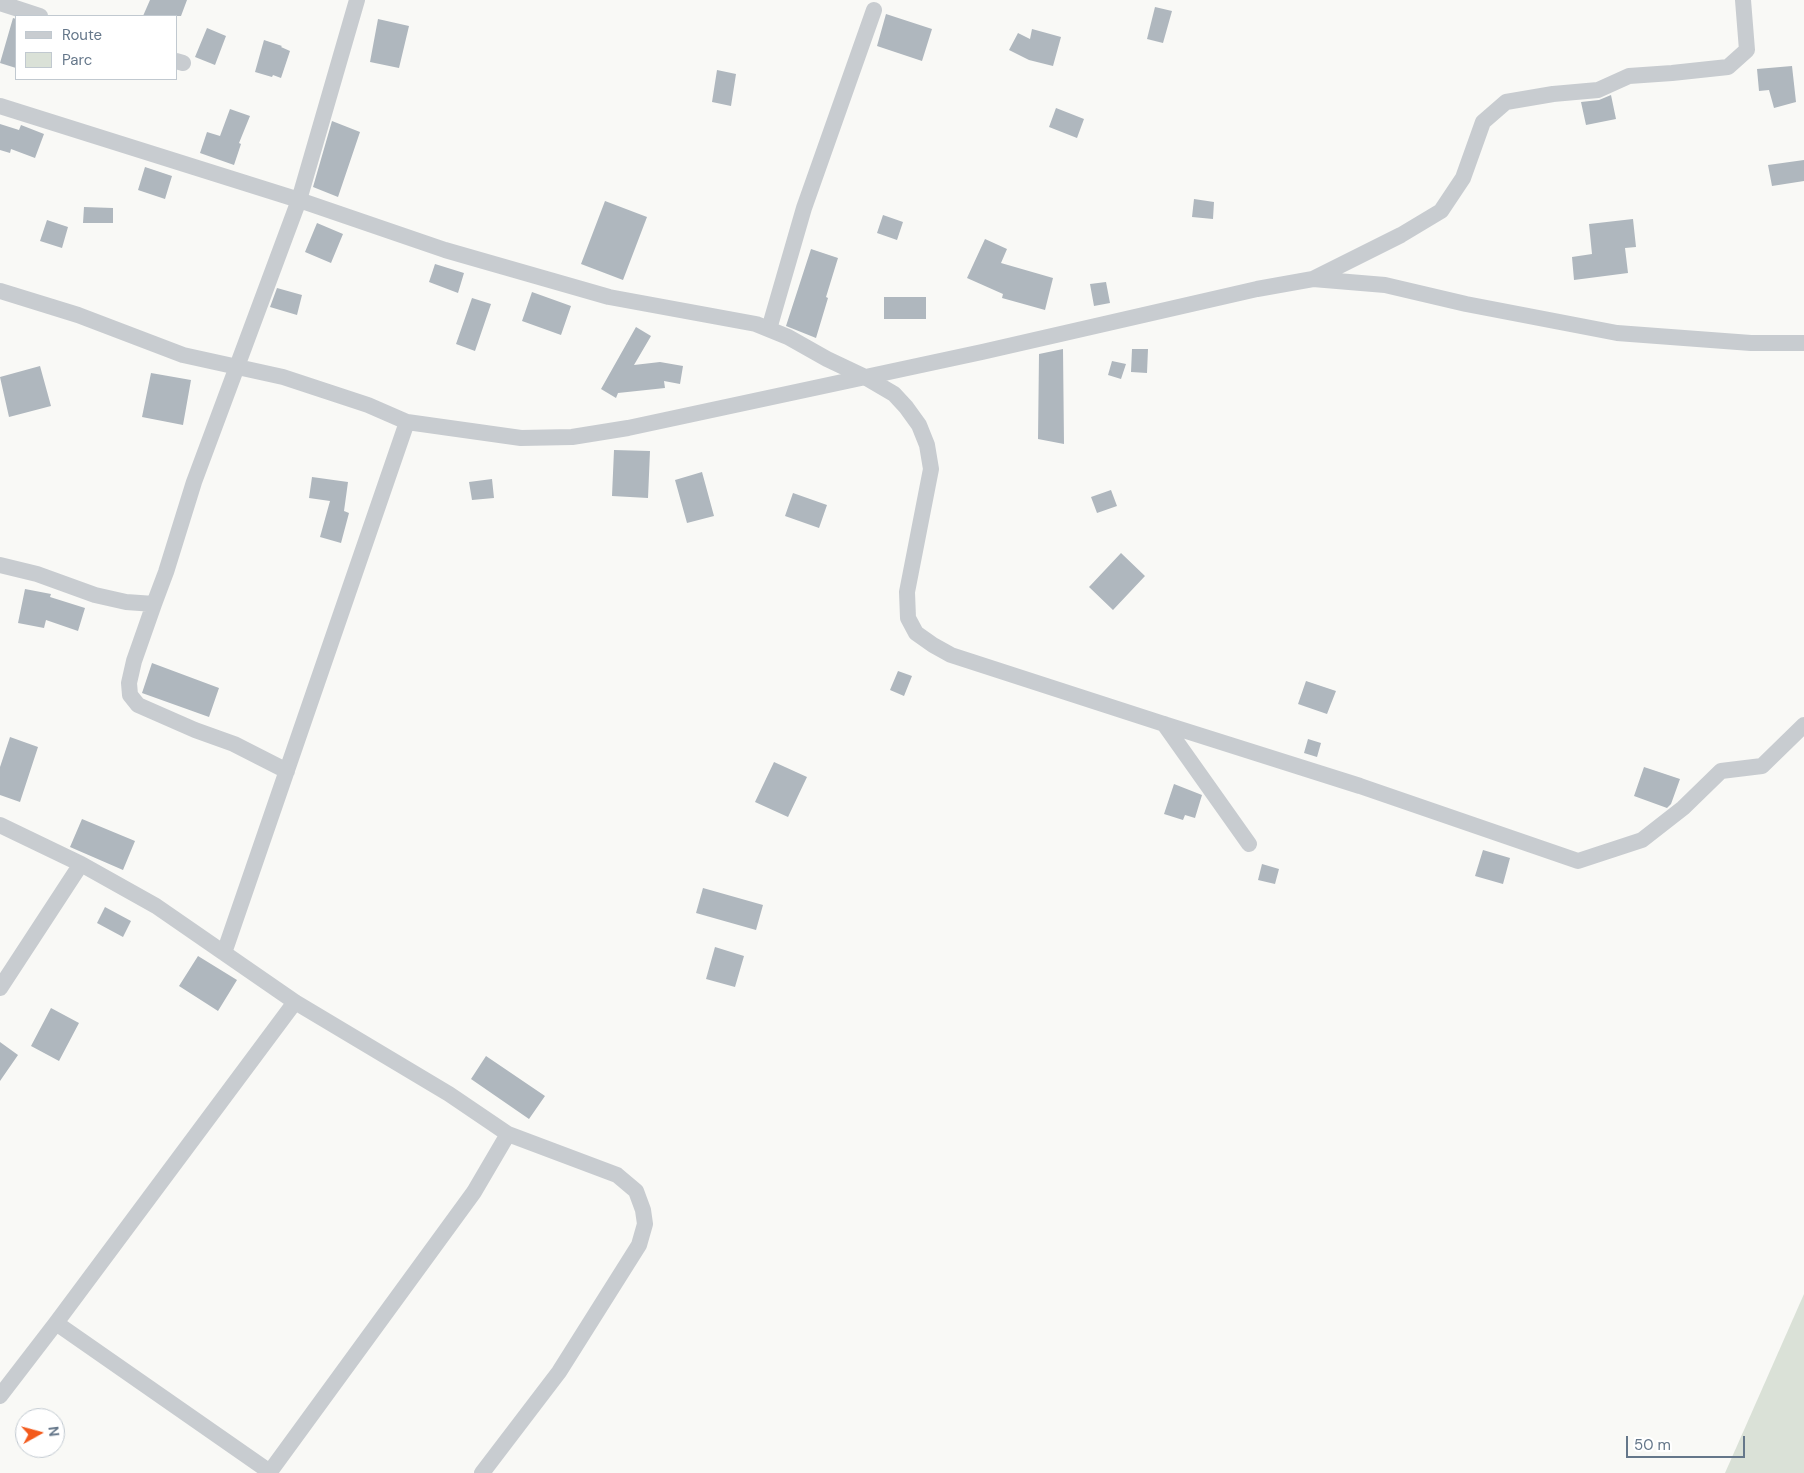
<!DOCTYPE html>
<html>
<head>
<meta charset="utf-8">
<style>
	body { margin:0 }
	#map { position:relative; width:1804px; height:1473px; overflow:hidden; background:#f9f9f6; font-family:"DM Sans",sans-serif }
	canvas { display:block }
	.legend { position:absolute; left:15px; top:15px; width:162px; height:65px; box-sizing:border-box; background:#fff; border:1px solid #c1c9d0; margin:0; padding:6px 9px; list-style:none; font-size:15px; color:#65778a }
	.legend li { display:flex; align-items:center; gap:10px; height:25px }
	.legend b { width:25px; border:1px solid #c1c9d0 }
	.north { position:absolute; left:15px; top:1408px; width:50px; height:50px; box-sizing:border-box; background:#fff; border:1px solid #c1c9d0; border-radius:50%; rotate:83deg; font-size:14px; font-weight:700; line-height:20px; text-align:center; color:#65778a }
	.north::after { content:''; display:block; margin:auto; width:18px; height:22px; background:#f35a1c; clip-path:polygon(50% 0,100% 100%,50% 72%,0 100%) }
	.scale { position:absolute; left:1626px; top:1436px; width:119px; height:22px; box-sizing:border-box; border:2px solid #65778a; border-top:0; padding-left:6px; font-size:15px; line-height:18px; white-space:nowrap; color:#65778a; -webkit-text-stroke:4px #fff; paint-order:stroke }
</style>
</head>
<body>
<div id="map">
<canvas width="1804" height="1473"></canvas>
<ul class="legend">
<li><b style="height:6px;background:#c8ccd0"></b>Route</li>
<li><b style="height:14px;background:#dae1d7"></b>Parc</li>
</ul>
<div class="north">N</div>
<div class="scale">50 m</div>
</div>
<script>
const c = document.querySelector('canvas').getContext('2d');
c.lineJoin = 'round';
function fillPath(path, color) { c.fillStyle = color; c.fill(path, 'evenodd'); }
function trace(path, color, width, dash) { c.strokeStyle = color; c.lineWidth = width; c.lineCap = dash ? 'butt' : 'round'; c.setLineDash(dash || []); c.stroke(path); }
fillPath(new Path2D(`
	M 1804,1294 L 1804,1473 L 1725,1473 Z`), '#dae1d7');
fillPath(new Path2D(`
	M 150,0 L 187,0 L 181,16 L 143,16 Z
	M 1155,7 L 1172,11 L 1163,43 L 1147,39 Z
	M 886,14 L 932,29 L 922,61 L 877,46 Z
	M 13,18 L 16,19 L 16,68 L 0,63 Z
	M 378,19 L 409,26 L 399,68 L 370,62 Z
	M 207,28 L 226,36 L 215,65 L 195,57 Z
	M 1032,29 L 1061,37 L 1053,66 L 1029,60 L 1009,50 L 1018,33 L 1030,39 Z
	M 264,40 L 282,46 L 281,47 L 290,51 L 281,78 L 273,75 L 272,77 L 255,72 Z
	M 1792,66 L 1796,102 L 1774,108 L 1769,90 L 1759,91 L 1757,69 Z
	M 717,70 L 736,74 L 731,106 L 712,102 Z
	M 1611,95 L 1616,119 L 1586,125 L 1581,102 L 1599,100 Z
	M 1056,108 L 1084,119 L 1077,138 L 1049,127 Z
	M 230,109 L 250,116 L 239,143 L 241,144 L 234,165 L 200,153 L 207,132 L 220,136 Z
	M 332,121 L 360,132 L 338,197 L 313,187 Z
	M 0,124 L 19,130 L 21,125 L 44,134 L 35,158 L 11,149 L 10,153 L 0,150 Z
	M 1804,160 L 1804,181 L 1772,186 L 1768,165 Z
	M 145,167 L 172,176 L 165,199 L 138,190 Z
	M 1194,199 L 1214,202 L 1213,219 L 1192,217 Z
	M 605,201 L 647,217 L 623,280 L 581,264 Z
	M 84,207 L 113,208 L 113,223 L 83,223 Z
	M 883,215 L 903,222 L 897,240 L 877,233 Z
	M 1633,219 L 1636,247 L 1625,248 L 1628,273 L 1574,280 L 1572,257 L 1592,254 L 1589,224 Z
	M 47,220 L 68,227 L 62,248 L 40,241 Z
	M 317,223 L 343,234 L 331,263 L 305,252 Z
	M 985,239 L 1007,249 L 1001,263 L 1053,278 L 1045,310 L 1002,298 L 1003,294 L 967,278 Z
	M 811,249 L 838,258 L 826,297 L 828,298 L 816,338 L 786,326 Z
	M 435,264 L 464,273 L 458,293 L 429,282 Z
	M 1106,282 L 1110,303 L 1094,306 L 1090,284 Z
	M 277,288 L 302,295 L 297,315 L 270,307 Z
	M 532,292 L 571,306 L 561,335 L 522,321 Z
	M 884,297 L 926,297 L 926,319 L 884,319 Z
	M 472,298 L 491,304 L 475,351 L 456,344 Z
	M 636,327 L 651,336 L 634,365 L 660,362 L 683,366 L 680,384 L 664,381 L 665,388 L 618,393 L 616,398 L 601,389 Z
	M 1063,349 L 1064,444 L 1038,439 L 1039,354 Z
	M 1132,349 L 1148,349 L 1147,373 L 1131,372 Z
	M 1112,361 L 1126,364 L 1121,379 L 1108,375 Z
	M 40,366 L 51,406 L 9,417 L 0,377 Z
	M 151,373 L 191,380 L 183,425 L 142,417 Z
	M 614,450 L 650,451 L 648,498 L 612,496 Z
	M 702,472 L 714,516 L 687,523 L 675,480 Z
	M 312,477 L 348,482 L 344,511 L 349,513 L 341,543 L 320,537 L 330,501 L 309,498 Z
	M 492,479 L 494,498 L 472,500 L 469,482 Z
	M 1111,490 L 1117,506 L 1097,513 L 1091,497 Z
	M 793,493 L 827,505 L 819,528 L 785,516 Z
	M 1121,553 L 1145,576 L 1113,610 L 1089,587 Z
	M 25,589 L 51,594 L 50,597 L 85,608 L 78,631 L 46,620 L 44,628 L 18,623 Z
	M 152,663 L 219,688 L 209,717 L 142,693 Z
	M 898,671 L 912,676 L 904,696 L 890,690 Z
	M 1306,681 L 1336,691 L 1327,714 L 1298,704 Z
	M 10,737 L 38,747 L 20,802 L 0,795 L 0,767 Z
	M 1308,739 L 1321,743 L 1317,757 L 1304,753 Z
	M 774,762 L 807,777 L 788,817 L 755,802 Z
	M 1644,767 L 1680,779 L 1671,804 L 1667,808 L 1634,796 Z
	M 1174,784 L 1202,795 L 1195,818 L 1185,815 L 1183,820 L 1164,814 Z
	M 82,819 L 135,841 L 123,870 L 70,847 Z
	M 1483,850 L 1510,858 L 1503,884 L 1475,876 Z
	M 1262,864 L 1279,869 L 1275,884 L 1258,880 Z
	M 703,888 L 763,905 L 756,930 L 696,913 Z
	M 105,907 L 131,921 L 123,937 L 97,923 Z
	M 715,947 L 744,956 L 735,987 L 706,979 Z
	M 198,956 L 237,980 L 218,1011 L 179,986 Z
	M 51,1008 L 79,1023 L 59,1061 L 31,1046 Z
	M 0,1042 L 18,1055 L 0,1081 Z
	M 486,1056 L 545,1096 L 529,1119 L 471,1079 Z`), '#afb7be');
trace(new Path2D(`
	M 0,3 L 40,16
	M 176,61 L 183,63
	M 0,106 L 299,200 L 445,250 L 609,297 L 756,324 L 788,337 L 827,359 L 865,377 L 894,394 L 906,407 L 919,425 L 927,445 L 931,469 L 907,592 L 908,618 L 916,633 L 933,645 L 951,655 L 1164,724 L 1360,786 L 1578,861 L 1642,840 L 1683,808 L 1721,771 L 1762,766 L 1804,725
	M 1313,279 L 1401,235 L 1441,211 L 1463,178 L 1483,122 L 1506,102 L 1553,94 L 1598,90 L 1629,76 L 1672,73 L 1728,67 L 1747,50 L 1743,0
	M 0,291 L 78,315 L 183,355 L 283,377 L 368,405 L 407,422 L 521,438 L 572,437 L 628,428 L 982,352 L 1257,289 L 1313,279 L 1385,285 L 1466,304 L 1617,333 L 1751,343 L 1804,343
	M 769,329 L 804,208 L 874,10
	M 0,565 L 37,574 L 95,595 L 126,602 L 154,604
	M 1164,724 L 1249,844
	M 287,771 L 234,744 L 195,730 L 138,705 L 130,695 L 129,683 L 134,661 L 154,604 L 166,572 L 194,482 L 299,200 L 357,0
	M 0,825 L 81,864 L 156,906 L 295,1002 L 449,1094 L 508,1134 L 617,1175 L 636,1191 L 643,1210 L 645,1224 L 639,1245 L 559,1372 L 482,1473
	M 224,953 L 407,422
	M 0,988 L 81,864
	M 56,1323 L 270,1472
	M 0,1396 L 56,1323 L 295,1002
	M 269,1473 L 474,1192 L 508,1134`), '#c8ccd0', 16);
</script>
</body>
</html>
